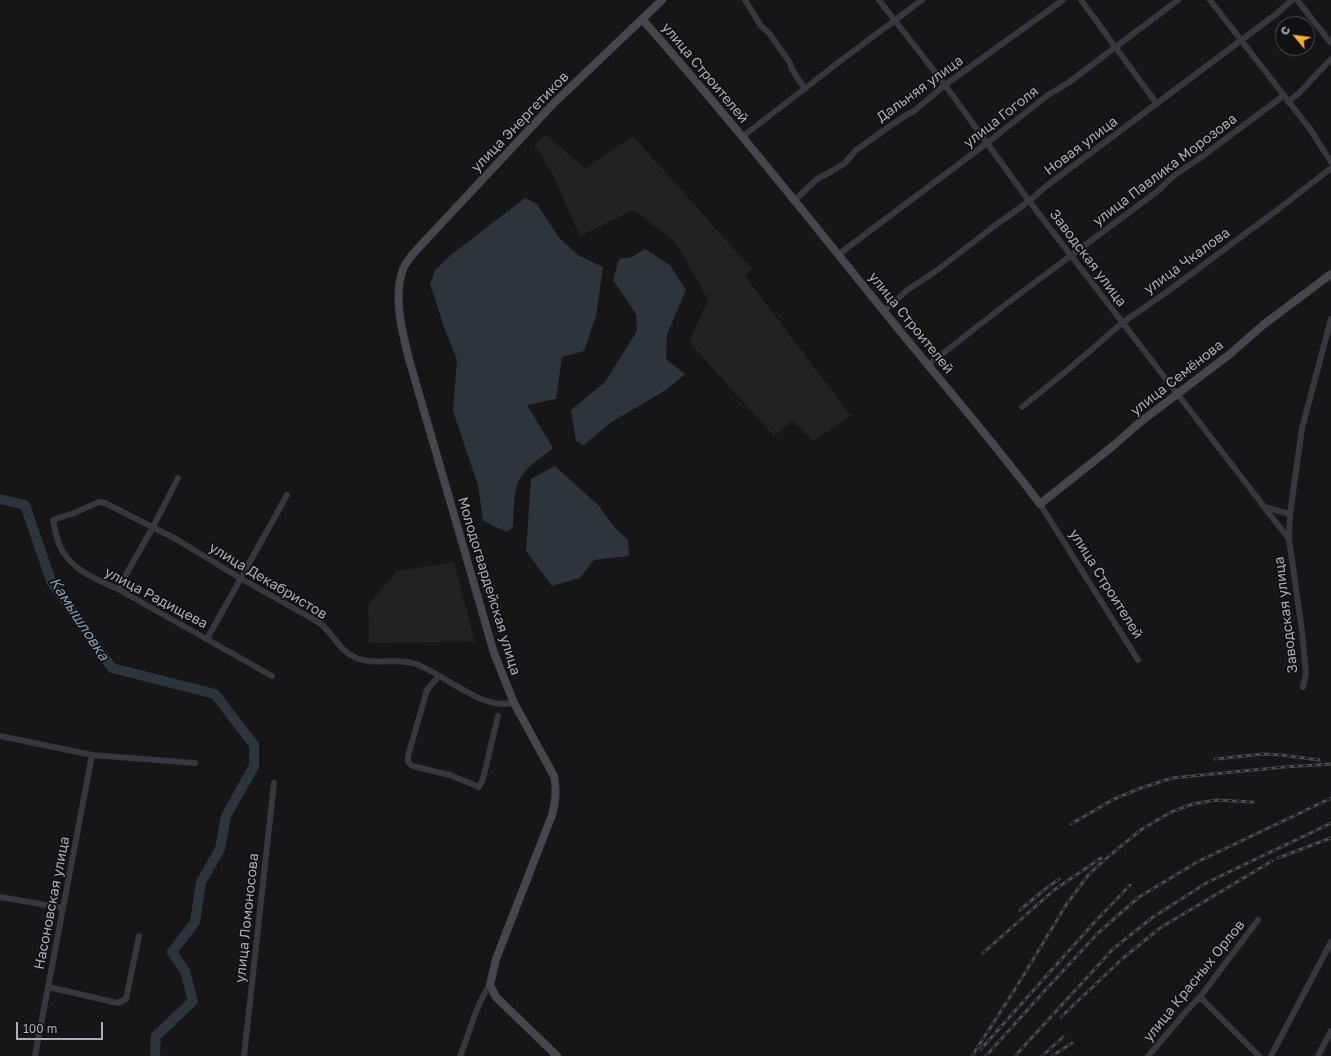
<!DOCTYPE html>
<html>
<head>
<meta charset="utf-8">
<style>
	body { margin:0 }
	#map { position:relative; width:1331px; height:1056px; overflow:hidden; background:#161618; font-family:"Golos Text",sans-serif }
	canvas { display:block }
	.north { position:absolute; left:1275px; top:16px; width:40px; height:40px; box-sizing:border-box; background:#111113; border:1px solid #4d4f55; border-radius:50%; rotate:299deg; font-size:11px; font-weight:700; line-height:16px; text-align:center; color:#a8adb8 }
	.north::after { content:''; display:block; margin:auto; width:14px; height:18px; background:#f2b134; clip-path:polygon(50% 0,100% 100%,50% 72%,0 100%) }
	.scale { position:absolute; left:16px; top:1022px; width:87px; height:18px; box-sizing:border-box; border:2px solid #a8adb8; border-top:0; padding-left:5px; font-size:12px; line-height:14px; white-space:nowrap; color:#a8adb8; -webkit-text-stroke:3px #111113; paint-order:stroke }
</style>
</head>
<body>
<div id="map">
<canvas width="1331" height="1056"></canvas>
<div class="north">С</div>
<div class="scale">100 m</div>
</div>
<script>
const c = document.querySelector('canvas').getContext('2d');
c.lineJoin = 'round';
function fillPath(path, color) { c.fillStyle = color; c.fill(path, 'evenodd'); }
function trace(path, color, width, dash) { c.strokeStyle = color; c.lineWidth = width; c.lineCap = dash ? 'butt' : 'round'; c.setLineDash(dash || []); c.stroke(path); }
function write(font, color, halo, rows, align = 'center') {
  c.font = font + ' "Golos Text",sans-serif'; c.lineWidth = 3.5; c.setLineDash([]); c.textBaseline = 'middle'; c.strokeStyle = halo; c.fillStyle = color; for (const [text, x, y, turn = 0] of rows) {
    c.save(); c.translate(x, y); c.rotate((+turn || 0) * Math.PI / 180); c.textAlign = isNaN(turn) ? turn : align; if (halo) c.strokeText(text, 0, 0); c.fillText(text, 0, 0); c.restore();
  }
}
fillPath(new Path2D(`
	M 546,135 L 585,168 L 633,136 L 752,269 L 745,276 L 851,416 L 813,441 L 793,420 L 774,436 L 689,342 L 708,300 L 676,243 L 634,210 L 580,236 L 551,171 L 534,145 Z
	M 454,562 L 475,642 L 369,643 L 368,605 L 397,571 Z`), '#222225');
fillPath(new Path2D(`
	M 525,198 L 537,204 L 559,238 L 578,255 L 603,267 L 596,316 L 584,351 L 562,357 L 556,399 L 527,405 L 553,448 C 542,457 526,467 519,480 C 513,491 514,514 513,527 L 507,532 L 493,526 L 483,520 L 478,485 L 453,411 L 457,360 L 444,327 L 430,284 L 435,270 L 452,254 Z
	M 645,249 L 670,265 L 686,290 L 667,334 L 666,359 L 685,374 L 666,390 L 610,423 L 584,445 L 576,441 L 571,410 L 605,382 L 637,331 L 636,314 L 613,280 L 619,259 L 632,257 Z
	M 555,466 L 598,505 L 615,528 L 628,540 L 629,556 L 594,560 L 580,578 L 552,586 L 526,551 L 531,479 Z`), '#2c353c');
trace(new Path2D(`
	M 0,499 L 25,505 L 51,581 L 112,668 L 215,694 L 254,745 L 254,766 L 226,816 L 220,849 L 201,882 L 195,922 L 172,952 L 185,971 L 193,1001 L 156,1036 L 155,1056`), '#2c353c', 10);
trace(new Path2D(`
	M 745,0 L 761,26 L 769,33 L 790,63 L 793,71 L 805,89
	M 879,0 L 945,85 L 1029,201 L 1259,500 L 1264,507 L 1290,514
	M 1081,0 L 1157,104
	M 1210,0 L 1310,129 L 1331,162
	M 1297,0 L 1331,43
	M 1288,102 L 1299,93 L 1331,59
	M 742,137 L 839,62 L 922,0
	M 794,201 L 817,179 L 832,171 L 845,163 L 856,150 L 903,117 L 914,111 L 945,85 L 1063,0
	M 839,254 L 987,143 L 1048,95 L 1068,83 L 1178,0
	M 883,311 L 898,299 L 906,291 L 936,271 L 993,227 L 1029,201 L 1049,184 L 1275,15 L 1292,0
	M 928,365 L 1014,298 L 1159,190 C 1170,178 1182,169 1196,161 L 1283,96
	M 1022,407 L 1069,369 L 1122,323 L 1171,289 L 1280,208 L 1331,168
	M 1040,504 L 1138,660
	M 1264,507 L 1289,539
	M 118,589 L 153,527 L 178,478
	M 207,639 L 287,495
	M 272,676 L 118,589 C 95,579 69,569 59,544 C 56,536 55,528 53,520 L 74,513 L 99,502 L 105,503 L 176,539 L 240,578 L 313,619 C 316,621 320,623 323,626 C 334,636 341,652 356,658 C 375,666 397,657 416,664 C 442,674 475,703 502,704 C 506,704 510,703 514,703
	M 439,676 L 427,690 L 408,756 L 408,762 L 412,766 L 450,775 L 479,787 L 483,779 L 498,716
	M 1303,687 L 1306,674 L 1302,631 L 1289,539 L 1290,514 L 1302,428 L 1331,319
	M 0,736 L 92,755 L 195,763
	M 0,897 L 63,908
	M 48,987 L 118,1003 L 126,999 L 139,936
	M 1200,997 L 1259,1056
	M 35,1056 L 92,755
	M 244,1056 L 274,783
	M 460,1056 C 470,1033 475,1006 490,985
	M 1148,1056 L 1190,1007 L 1200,997 L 1258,920
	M 1271,1056 L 1331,942
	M 1318,1056 L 1331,1031`), '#37383d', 6);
trace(new Path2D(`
	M 642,19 C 725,113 804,212 883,310 C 935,375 990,437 1040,504 L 1113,446 L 1139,423 L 1230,354 L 1263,325 L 1331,274
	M 557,1056 L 496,997 L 490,985 L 496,959 L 552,815 C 556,801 557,790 554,776 L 514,703 L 494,653 L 409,359 C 402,331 393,297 403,269 C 407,259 415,252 422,244 L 553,104 L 662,0`), '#45474d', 8);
const rail = new Path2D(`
	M 1215,759 L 1263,754 L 1281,755 L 1319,760
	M 1071,824 L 1114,799 L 1141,788 L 1172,778 L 1284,767 L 1331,764
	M 1278,858 L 1331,838
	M 1020,910 L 1044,890 L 1059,879
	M 983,953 L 1054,890 L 1101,858
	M 1061,1017 L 1122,959 L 1160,928 L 1272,861
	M 981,1049 L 1091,926 L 1130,885
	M 972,1056 L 1017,986 L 1066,905 L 1089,874 L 1109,856 L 1142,829 L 1171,812 L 1193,804 L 1216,800 L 1253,802
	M 986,1056 L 1039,997 L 1098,933 L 1139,897 L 1197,862 L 1331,798
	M 1015,1056 L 1113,949 L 1153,917 L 1208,882 L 1331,823
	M 1042,1056 L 1063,1037
	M 1052,1056 L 1072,1043`);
trace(rail, '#4a4c52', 3);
trace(rail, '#111113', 1.5, [4.5]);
write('14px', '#a8adb8', '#111113', [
	["улица Строителей",705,73,50],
	["Дальняя улица",920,89,-36],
	["улица Гоголя",1001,117,-38],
	["улица Энергетиков",520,122,-46],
	["Новая улица",1081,146,-37],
	["улица Павлика Морозова",1165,170,-37],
	["Заводская улица",1088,258,53],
	["улица Чкалова",1187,261,-36],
	["улица Строителей",911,323,51],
	["улица Семёнова",1177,378,-38],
	["улица Декабристов",268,581,31],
	["улица Строителей",1106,584,58],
	["Молодогвардейская улица",489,586,73],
	["улица Радищева",156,598,28],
	["Заводская улица",1286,615,-97],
	["Насоновская улица",52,903,-79],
	["улица Ломоносова",247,918,-84],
	["улица Красных Орлов",1194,981,-51]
]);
write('italic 15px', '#7f9bb3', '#111113', [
	["Камышловка",79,619,57]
]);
</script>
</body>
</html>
